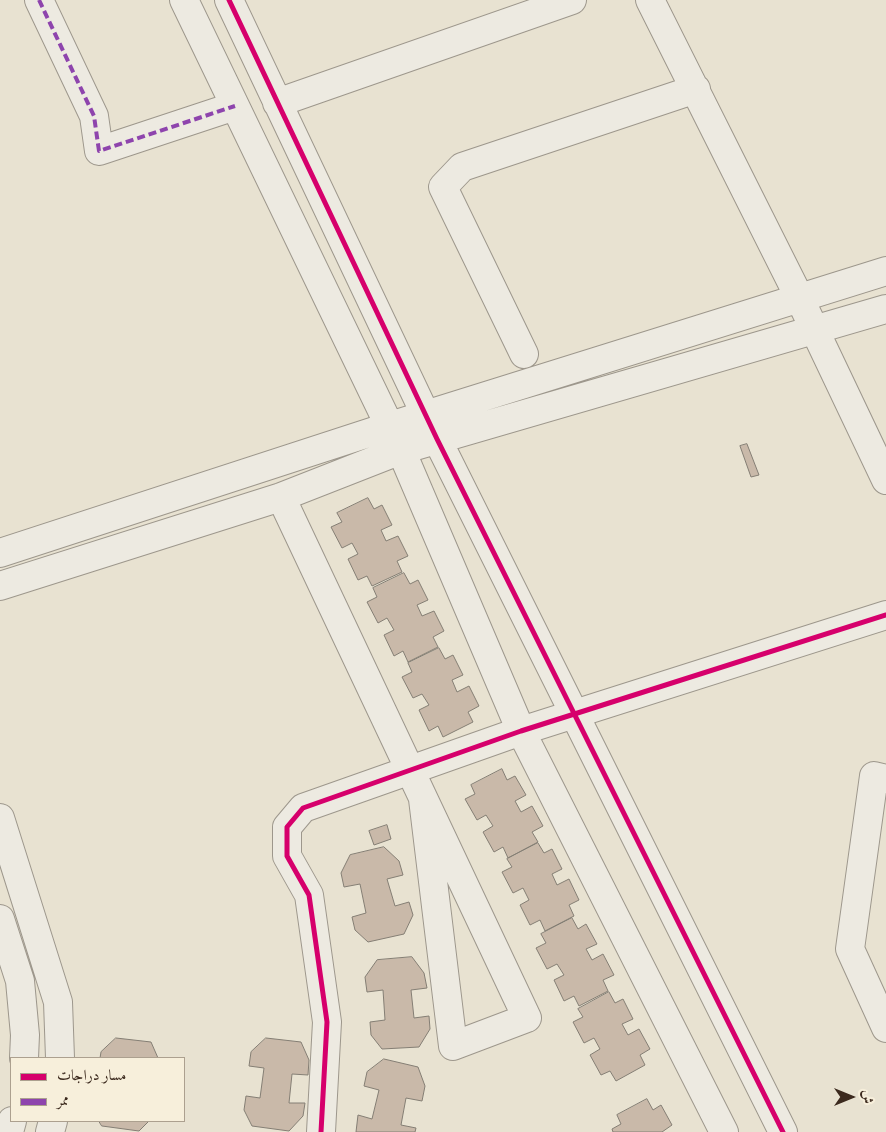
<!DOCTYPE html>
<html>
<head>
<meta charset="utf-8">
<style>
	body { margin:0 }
	#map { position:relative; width:886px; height:1132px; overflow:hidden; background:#e8e2d1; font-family:"Sorts Mill Goudy",Amiri,serif }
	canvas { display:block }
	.legend { position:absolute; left:10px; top:1057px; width:175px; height:65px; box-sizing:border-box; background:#f7efdb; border:1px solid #aca08f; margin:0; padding:6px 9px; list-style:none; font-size:15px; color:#3c2a1e }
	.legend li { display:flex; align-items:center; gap:10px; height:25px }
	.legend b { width:25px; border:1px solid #aca08f }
	.north { position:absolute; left:826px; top:1072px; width:50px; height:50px; -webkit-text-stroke:4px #f7efdb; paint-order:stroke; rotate:90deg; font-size:14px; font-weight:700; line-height:20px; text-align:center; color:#3c2a1e }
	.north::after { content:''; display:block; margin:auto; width:18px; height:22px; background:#3c2a1e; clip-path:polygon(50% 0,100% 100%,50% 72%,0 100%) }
</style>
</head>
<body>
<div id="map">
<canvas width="886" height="1132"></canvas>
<ul class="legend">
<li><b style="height:6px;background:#d6006c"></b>مسار دراجات</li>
<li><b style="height:6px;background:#8e44ad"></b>ممر</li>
</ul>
<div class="north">ش</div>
</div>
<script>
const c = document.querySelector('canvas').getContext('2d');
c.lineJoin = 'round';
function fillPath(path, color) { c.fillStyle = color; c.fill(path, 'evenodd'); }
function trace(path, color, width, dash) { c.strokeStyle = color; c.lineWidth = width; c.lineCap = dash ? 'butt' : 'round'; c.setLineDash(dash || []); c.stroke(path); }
const building = new Path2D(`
	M 747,444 L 759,475 L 751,477 L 740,446 Z
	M 368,498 L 374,509 L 382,505 L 392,525 L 381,530 L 386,541 L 398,536 L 408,556 L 397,561 L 402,572 L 372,586 L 367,576 L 358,580 L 348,559 L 358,554 L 352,543 L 342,548 L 331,527 L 342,522 L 337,513 Z
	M 404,573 L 410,584 L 418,580 L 428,600 L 417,605 L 422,616 L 434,611 L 444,631 L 433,637 L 438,647 L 408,662 L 403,651 L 394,656 L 384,635 L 394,630 L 387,618 L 378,623 L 367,602 L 377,597 L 373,588 Z
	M 439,648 L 445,659 L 453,655 L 463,675 L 452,680 L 457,692 L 469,686 L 479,706 L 468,712 L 473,722 L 443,737 L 438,726 L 429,731 L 419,710 L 429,705 L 422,694 L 413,698 L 402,677 L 412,672 L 408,663 Z
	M 502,769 L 507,780 L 515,776 L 526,795 L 515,801 L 521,812 L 532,806 L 543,826 L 532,832 L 538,842 L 508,858 L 503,847 L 494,852 L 483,832 L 493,826 L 486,815 L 477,820 L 465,799 L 475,794 L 471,785 Z
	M 387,825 L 391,839 L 374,845 L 369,831 Z
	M 538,843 L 544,853 L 552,849 L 562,869 L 552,874 L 557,885 L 569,879 L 579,900 L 569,905 L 574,916 L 545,931 L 540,920 L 530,925 L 520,905 L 529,900 L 523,888 L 513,893 L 502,872 L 512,867 L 507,859 Z
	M 384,847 L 399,861 L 403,875 L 387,879 L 395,906 L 409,902 L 413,915 L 404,934 L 368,942 L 355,930 L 352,917 L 366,913 L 360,884 L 344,887 L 341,873 L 350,855 Z
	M 572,918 L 578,929 L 586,924 L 597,944 L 586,949 L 592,960 L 603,954 L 614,975 L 603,980 L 608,991 L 579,1006 L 574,996 L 564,1001 L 554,980 L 564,975 L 557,964 L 547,969 L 536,948 L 546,943 L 541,934 Z
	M 412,957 L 424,973 L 427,988 L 411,990 L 414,1018 L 429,1016 L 430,1029 L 419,1047 L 382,1049 L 371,1035 L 370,1022 L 385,1020 L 383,990 L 367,992 L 365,977 L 377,960 Z
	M 609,992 L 615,1003 L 623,999 L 633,1019 L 622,1024 L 628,1035 L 639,1029 L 650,1049 L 640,1055 L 645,1065 L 616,1081 L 610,1071 L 601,1075 L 590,1055 L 600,1049 L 594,1038 L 584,1043 L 573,1022 L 583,1017 L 578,1009 Z
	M 116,1038 L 151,1042 L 158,1058 L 100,1058 L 101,1052 Z
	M 266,1038 L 301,1042 L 309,1060 L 308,1075 L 292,1074 L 289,1103 L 305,1103 L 303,1116 L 289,1131 L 252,1126 L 244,1110 L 246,1096 L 260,1098 L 264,1068 L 249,1066 L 251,1052 Z
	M 384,1059 L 418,1067 L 425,1086 L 422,1101 L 406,1098 L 401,1125 L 416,1128 L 415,1132 L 356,1132 L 358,1115 L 372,1119 L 379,1090 L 364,1086 L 367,1072 Z
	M 647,1099 L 653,1110 L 661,1105 L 672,1125 L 662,1132 L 613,1132 L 612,1129 L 621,1124 L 617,1115 Z
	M 99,1121 L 149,1121 L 139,1131 L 102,1126 Z`);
fillPath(building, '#c9b9a9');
trace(building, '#847e74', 1);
const minor = new Path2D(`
	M 39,0 L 94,116 L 99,151 L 235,106
	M 184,0 L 401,450 L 521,731 L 724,1132
	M 229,0 L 437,439 L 783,1132
	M 650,0 L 799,297 L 886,480
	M 277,103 L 572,0
	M 524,354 L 443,187 L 462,167 L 696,89
	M 281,497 L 527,1018 L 453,1046 L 423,799
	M 0,553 L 390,426 L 886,271
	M 0,586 L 281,497 L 401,450 L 886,309
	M 886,779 L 874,776 L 850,949 L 886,1028
	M 0,818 L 58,1002 L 60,1058
	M 0,919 L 20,981 L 25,1035 L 24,1058
	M 9,1132 L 12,1121
	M 50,1132 L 53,1121
	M 321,1132 L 327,1022 L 309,895 L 287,856 L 287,827 L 303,808 L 521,731 L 886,615`);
trace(minor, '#9d978c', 30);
trace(minor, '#edeae1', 28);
trace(new Path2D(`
	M 39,0 L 94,116 L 99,151 L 235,106`), '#8e44ad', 4, [8, 4]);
trace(new Path2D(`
	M 229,0 L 437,439 L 783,1132
	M 321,1132 L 327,1022 L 309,895 L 287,856 L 287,827 L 303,808 L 521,731 L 886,615`), '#d6006c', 5);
</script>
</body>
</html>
